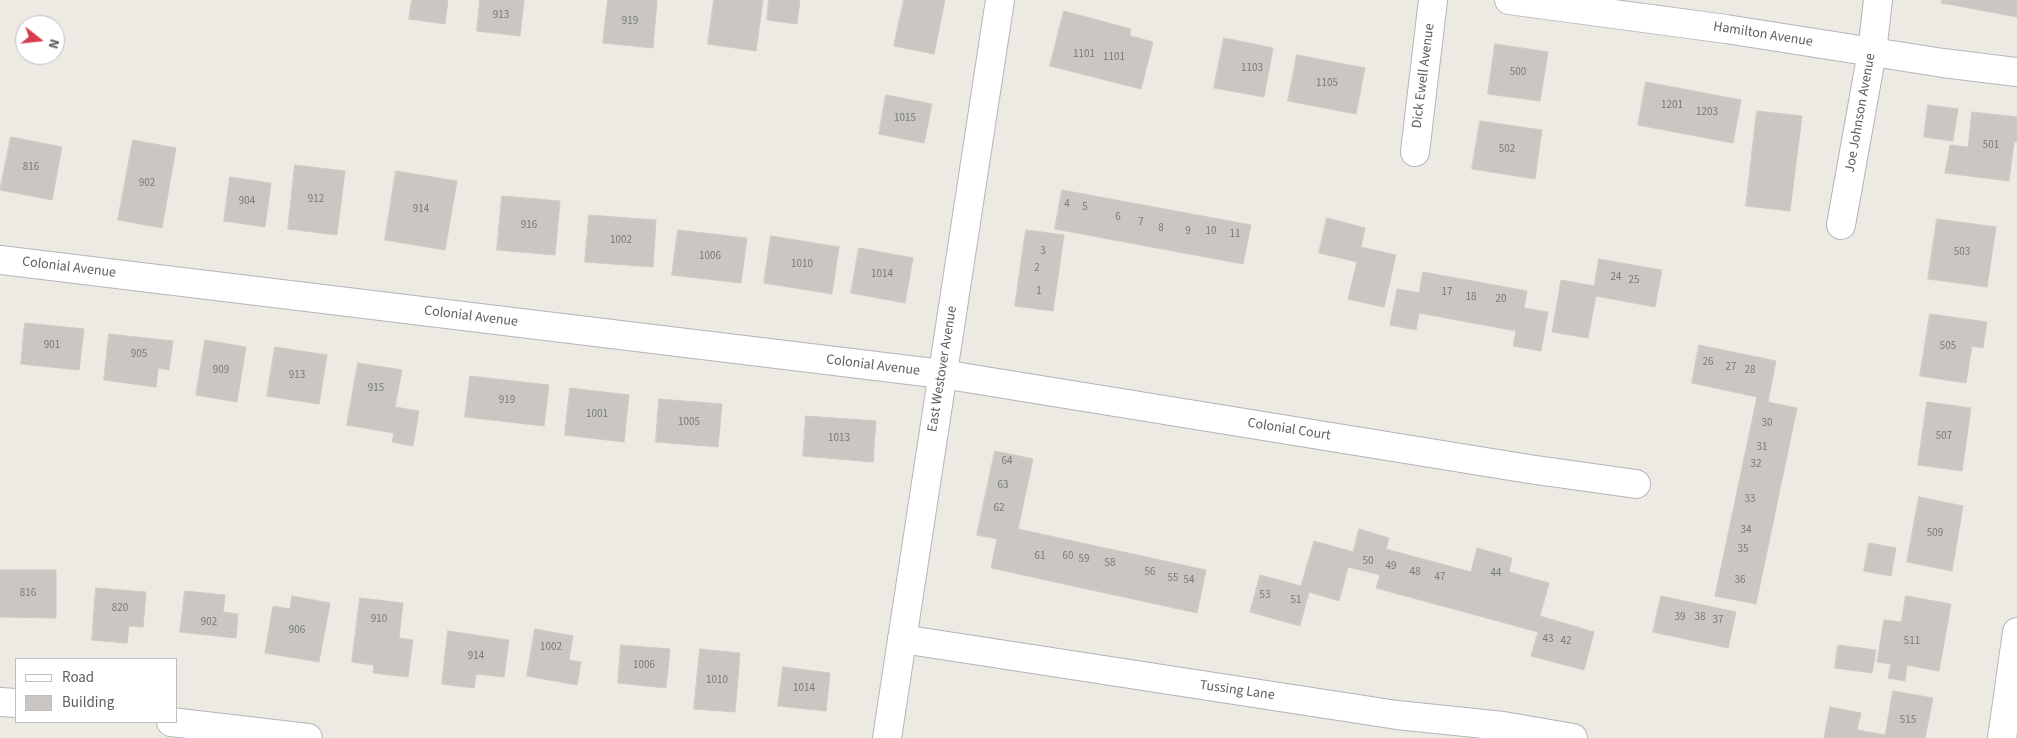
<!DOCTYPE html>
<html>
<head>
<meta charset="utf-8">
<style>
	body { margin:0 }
	#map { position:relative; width:2017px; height:738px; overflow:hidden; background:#ede9e3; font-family:"Source Sans 3",sans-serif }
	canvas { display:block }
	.legend { position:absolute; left:15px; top:658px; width:162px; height:65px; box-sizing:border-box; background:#fff; border:1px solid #bdbfc1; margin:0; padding:6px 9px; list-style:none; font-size:15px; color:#5b6063 }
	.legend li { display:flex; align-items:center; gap:10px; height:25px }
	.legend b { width:25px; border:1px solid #bdbfc1 }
	.north { position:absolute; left:15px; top:15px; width:50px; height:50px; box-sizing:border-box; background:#fff; border:1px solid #bdbfc1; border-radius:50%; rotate:106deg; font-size:14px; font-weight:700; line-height:20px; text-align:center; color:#5b6063 }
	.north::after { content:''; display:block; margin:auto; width:18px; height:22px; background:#d93d4d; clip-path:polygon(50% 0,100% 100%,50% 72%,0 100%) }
</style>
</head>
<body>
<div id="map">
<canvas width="2017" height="738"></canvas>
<ul class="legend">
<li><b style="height:6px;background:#fff"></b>Road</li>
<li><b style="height:14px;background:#cac6c2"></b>Building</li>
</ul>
<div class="north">N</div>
</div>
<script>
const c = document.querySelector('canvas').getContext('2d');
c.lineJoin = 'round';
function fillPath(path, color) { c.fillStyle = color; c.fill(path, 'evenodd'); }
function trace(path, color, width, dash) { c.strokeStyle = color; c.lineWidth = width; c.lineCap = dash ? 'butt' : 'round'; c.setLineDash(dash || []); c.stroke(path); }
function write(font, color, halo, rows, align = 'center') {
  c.font = font + ' "Source Sans 3",sans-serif'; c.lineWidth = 4; c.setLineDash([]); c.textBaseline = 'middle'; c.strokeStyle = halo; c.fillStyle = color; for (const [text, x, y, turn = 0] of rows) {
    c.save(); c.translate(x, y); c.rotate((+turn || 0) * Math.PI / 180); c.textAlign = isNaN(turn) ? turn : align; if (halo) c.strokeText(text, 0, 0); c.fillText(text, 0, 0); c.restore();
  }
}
const building = new Path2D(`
	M 412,0 L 448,0 L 445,24 L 409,19 Z
	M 480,0 L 524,0 L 520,36 L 477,31 Z
	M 608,0 L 657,0 L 653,48 L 603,43 Z
	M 714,0 L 763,0 L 756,51 L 708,44 Z
	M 769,0 L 800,0 L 797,24 L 767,20 Z
	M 904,0 L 945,0 L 934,54 L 894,46 Z
	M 1942,0 L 2017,0 L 2017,17 L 1942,3 Z
	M 1064,11 L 1131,29 L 1130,36 L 1153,42 L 1141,89 L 1050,66 Z
	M 1224,38 L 1273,48 L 1264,97 L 1214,88 Z
	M 1495,44 L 1548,52 L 1540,101 L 1488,94 Z
	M 1297,55 L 1365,68 L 1356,114 L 1288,101 Z
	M 1646,82 L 1741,100 L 1733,143 L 1638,125 Z
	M 886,95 L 932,104 L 924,143 L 879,134 Z
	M 1928,105 L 1958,109 L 1953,141 L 1924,137 Z
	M 1757,111 L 1802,116 L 1790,211 L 1746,206 Z
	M 1972,112 L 2017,117 L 2017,142 L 2014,142 L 2009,181 L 1945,173 L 1950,145 L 1968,147 Z
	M 1480,121 L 1542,130 L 1535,179 L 1472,169 Z
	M 11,137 L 62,147 L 52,200 L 0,190 Z
	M 133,140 L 176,148 L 162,228 L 118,220 Z
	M 295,165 L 345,171 L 337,235 L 288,229 Z
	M 396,171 L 457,181 L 445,250 L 385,240 Z
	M 230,177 L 271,183 L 265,227 L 224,221 Z
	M 1062,190 L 1251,225 L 1243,264 L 1055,229 Z
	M 502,196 L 560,201 L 555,255 L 497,250 Z
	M 589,215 L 656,220 L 653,267 L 585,262 Z
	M 1327,218 L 1365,228 L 1361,247 L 1396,255 L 1384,307 L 1348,299 L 1357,262 L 1319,253 Z
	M 1937,219 L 1996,227 L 1987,287 L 1928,279 Z
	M 678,230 L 747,238 L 741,283 L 672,275 Z
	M 1026,230 L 1064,235 L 1053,311 L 1015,306 Z
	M 771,236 L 839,247 L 832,294 L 764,283 Z
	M 859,248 L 913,258 L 905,303 L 851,293 Z
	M 1599,259 L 1662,270 L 1655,307 L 1596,296 L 1588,338 L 1552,332 L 1561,280 L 1594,286 Z
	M 1423,272 L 1527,291 L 1524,308 L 1548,312 L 1541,351 L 1513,346 L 1516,331 L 1419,313 L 1416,330 L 1390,325 L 1397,289 L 1419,293 Z
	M 1930,314 L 1987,322 L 1983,348 L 1972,346 L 1966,383 L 1920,376 Z
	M 25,323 L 84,329 L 79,370 L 21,364 Z
	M 109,334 L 173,341 L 169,370 L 158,368 L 156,387 L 104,380 Z
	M 205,340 L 246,347 L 237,402 L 196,395 Z
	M 1699,345 L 1776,361 L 1768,402 L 1797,408 L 1756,604 L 1715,596 L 1757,397 L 1692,383 Z
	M 275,347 L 327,355 L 319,404 L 267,396 Z
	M 358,363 L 402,370 L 395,407 L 419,411 L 413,446 L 392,442 L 394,433 L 347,425 Z
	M 470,376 L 549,385 L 544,426 L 465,417 Z
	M 570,388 L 629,395 L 624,442 L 565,435 Z
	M 659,399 L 722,404 L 718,447 L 656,442 Z
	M 1927,402 L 1971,408 L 1962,471 L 1918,465 Z
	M 806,416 L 876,421 L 873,462 L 803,456 Z
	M 995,451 L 1033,459 L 1018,529 L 1206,570 L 1197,613 L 991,568 L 997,539 L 977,535 Z
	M 1919,497 L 1963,506 L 1952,571 L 1907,562 Z
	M 1359,529 L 1389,538 L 1386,549 L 1471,572 L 1477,548 L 1512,558 L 1509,572 L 1549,583 L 1540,616 L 1594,632 L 1584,670 L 1531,656 L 1538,632 L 1376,588 L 1380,575 L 1348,567 L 1339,601 L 1309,592 L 1300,626 L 1250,612 L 1260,575 L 1301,586 L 1314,541 L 1353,552 Z
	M 1869,543 L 1896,548 L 1891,576 L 1864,571 Z
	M 0,570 L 56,570 L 56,618 L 0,617 Z
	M 96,588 L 146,592 L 143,627 L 129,626 L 127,643 L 92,640 Z
	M 185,591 L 225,595 L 223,612 L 238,614 L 236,638 L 180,632 Z
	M 292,596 L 330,603 L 319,662 L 265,653 L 273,606 L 290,609 Z
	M 1661,596 L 1736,612 L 1728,648 L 1653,632 Z
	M 1906,596 L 1951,604 L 1939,671 L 1907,665 L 1905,681 L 1888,678 L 1891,664 L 1877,662 L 1884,620 L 1901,622 Z
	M 360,598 L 403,603 L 399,638 L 413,640 L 408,677 L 373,673 L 374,665 L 352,662 Z
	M 535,629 L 573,636 L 569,660 L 581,662 L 577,685 L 527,676 Z
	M 448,631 L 509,640 L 504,677 L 476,674 L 474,688 L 442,684 Z
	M 621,645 L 670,649 L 666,688 L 618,683 Z
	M 1838,645 L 1876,650 L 1872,673 L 1835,668 Z
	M 700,649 L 740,653 L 735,712 L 694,709 Z
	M 783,667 L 830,673 L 826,711 L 778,706 Z
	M 1893,691 L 1933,698 L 1925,738 L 1824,738 L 1830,707 L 1861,713 L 1857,730 L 1885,735 Z`);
fillPath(building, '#cac6c2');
trace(building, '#d1cac2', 1);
const street = new Path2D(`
	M 1415,152 L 1433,0
	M 1841,225 L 1872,52 L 1878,0
	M 0,260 L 942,374 L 1529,469 L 1636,484
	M 902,639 L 1397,715 L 1503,726 L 1573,738
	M 0,702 L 16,703
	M 171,722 L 308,738
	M 2002,738 L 2017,632`);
const secondary = new Path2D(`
	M 1509,0 L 1726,29 L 1943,63 L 2017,72
	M 887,738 L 1000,0`);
trace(street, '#b1b5b7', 30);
trace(secondary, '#b2b7ba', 30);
trace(street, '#fff', 28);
trace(secondary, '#fff', 28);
write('11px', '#777a7b', null, [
	["913",501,16],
	["919",630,22],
	["1101",1084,55],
	["1101",1114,58],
	["1103",1252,69],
	["500",1518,73],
	["1105",1327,84],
	["1201",1672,106],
	["1203",1707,113],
	["1015",905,119],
	["501",1991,146],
	["502",1507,150],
	["816",31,168],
	["902",147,184],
	["912",316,200],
	["904",247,202],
	["4",1067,205],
	["5",1085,208],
	["914",421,210],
	["6",1118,218],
	["7",1141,223],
	["916",529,226],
	["8",1161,229],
	["9",1188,232],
	["10",1211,232],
	["11",1235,235],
	["1002",621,241],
	["3",1043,252],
	["503",1962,253],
	["1006",710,257],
	["1010",802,265],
	["2",1037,269],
	["1014",882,275],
	["24",1616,278],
	["25",1634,281],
	["1",1039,292],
	["17",1447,293],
	["18",1471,298],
	["20",1501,300],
	["901",52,346],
	["505",1948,347],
	["905",139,355],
	["26",1708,363],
	["27",1731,368],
	["909",221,371],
	["28",1750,371],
	["913",297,376],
	["915",376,389],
	["919",507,401],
	["1001",597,415],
	["1005",689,423],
	["30",1767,424],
	["507",1944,437],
	["1013",839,439],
	["31",1762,448],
	["64",1007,462],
	["32",1756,465],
	["63",1003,486],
	["33",1750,500],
	["62",999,509],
	["34",1746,531],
	["509",1935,534],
	["35",1743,550],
	["61",1040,557],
	["60",1068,557],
	["59",1084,560],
	["50",1368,562],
	["58",1110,564],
	["49",1391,567],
	["56",1150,573],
	["48",1415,573],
	["44",1496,574],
	["47",1440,578],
	["55",1173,579],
	["54",1189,581],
	["36",1740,581],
	["816",28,594],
	["53",1265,596],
	["51",1296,601],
	["820",120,609],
	["39",1680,618],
	["38",1700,618],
	["910",379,620],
	["37",1718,621],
	["902",209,623],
	["906",297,631],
	["43",1548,640],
	["42",1566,642],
	["511",1912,642],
	["1002",551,648],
	["914",476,657],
	["1006",644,666],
	["1010",717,681],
	["1014",804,689],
	["515",1908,721]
]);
write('14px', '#5b6063', '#fff', [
	["Hamilton Avenue",1763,35,9],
	["Dick Ewell Avenue",1424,76,-83],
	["Joe Johnson Avenue",1861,113,-80],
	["Colonial Avenue",69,268,7],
	["Colonial Avenue",471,317,7],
	["Colonial Avenue",873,366,7],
	["East Westover Avenue",943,369,-81],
	["Colonial Court",1289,430,9],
	["Tussing Lane",1237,691,8]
]);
</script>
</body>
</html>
